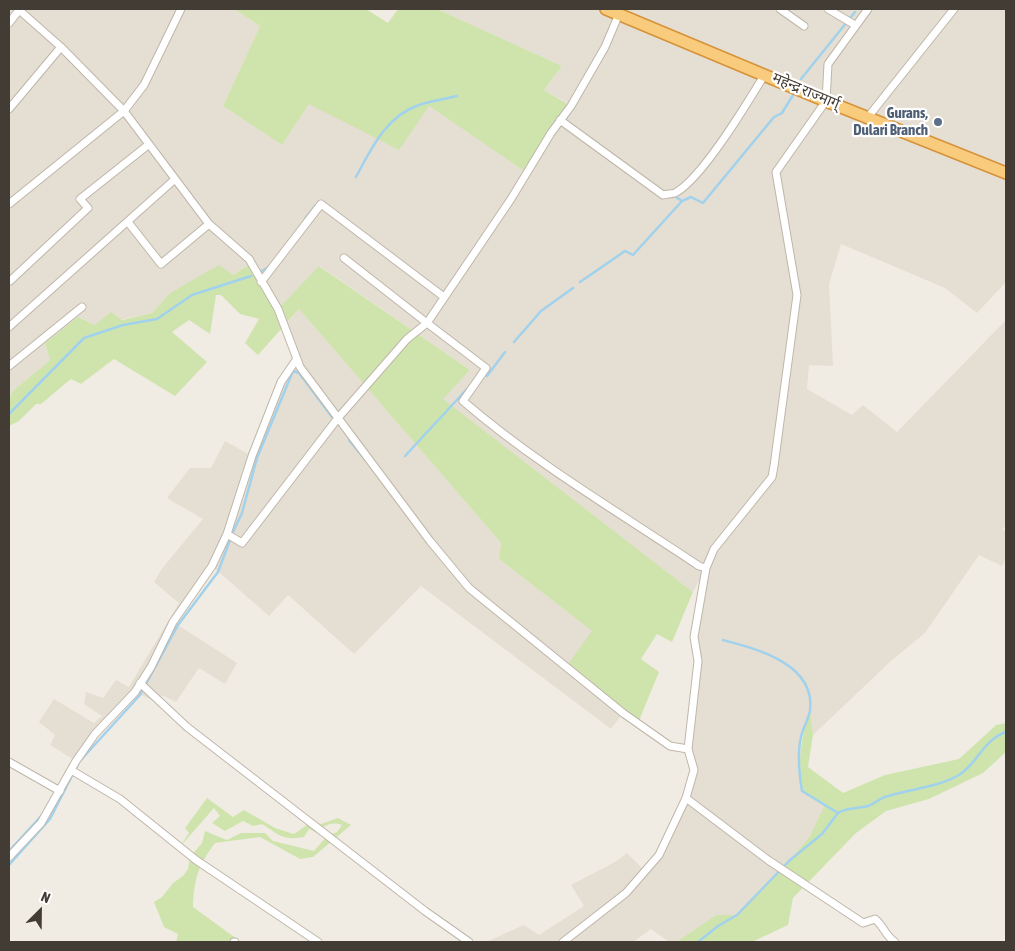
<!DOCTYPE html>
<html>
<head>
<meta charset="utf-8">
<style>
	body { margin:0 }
	#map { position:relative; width:1015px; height:951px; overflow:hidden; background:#f1ece3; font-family:"Asap Condensed",sans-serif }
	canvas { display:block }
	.frame { position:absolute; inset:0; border:10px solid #433c34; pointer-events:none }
	.north { position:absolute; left:15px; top:886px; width:50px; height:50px; -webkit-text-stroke:4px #fff; paint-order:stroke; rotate:23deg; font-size:14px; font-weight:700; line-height:20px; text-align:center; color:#433c34 }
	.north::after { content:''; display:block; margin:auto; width:18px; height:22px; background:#433c34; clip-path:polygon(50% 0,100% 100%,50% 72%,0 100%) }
</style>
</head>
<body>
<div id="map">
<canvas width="1015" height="951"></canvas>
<div class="frame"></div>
<div class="north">N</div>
</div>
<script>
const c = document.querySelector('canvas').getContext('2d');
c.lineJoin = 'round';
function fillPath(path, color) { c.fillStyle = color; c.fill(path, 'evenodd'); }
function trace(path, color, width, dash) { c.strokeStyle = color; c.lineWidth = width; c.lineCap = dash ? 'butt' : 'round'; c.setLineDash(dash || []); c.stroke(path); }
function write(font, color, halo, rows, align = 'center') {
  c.font = font + ' "Asap Condensed","Noto Sans Devanagari",sans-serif'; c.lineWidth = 4.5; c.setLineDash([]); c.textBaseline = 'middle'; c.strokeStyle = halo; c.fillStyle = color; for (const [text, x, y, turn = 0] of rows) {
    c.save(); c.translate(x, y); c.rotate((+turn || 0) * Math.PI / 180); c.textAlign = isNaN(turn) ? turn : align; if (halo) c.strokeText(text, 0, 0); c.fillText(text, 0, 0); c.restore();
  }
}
fillPath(new Path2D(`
	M 9,9 L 234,9 L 260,26 L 223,106 L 282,145 L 309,104 L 429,106 L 526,172 L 571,105 L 544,90 L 562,66 L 437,9 L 1006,9 L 1006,282 L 977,313 L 945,288 L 841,244 L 829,284 L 833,366 L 809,365 L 807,389 L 852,415 L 863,405 L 897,432 L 1006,320 L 1006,525 L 1003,529 L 1006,533 L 1006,558 L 1002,566 L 979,555 L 925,633 L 891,661 L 813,735 L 810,713 L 801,738 L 800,753 L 826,805 L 810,836 L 777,875 L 737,915 L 716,915 L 676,942 L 669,942 L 651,929 L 633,942 L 486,942 L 524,925 L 539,935 L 584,906 L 571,885 L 615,862 L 627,853 L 645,871 L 659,855 L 686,798 L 694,771 L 688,749 L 698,661 L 694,637 L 705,570 L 693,592 L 442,399 L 470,370 L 320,266 L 278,309 L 250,263 L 233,275 L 183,286 L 170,293 L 152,313 L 95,325 L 78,317 L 45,343 L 50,360 L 13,391 L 9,399 Z
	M 299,309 L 501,543 L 499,559 L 592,631 L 623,713 L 611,729 L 421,586 L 354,654 L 288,595 L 269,616 L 212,566 L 173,622 L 237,663 L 225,684 L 199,668 L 176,702 L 162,695 L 158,703 L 135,692 L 76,761 L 50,745 L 55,735 L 39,722 L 54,699 L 94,723 L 102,716 L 84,704 L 86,692 L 103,698 L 116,680 L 129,687 L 179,603 L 154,582 L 161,570 L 203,519 L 167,498 L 190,468 L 211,468 L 225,441 L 252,456 L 281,382 L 296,360 L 284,327 Z`), '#e5ded2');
fillPath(new Path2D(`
	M 234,9 L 366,9 L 388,23 L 398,9 L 437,9 L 562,66 L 544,90 L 571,106 L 527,173 L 429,106 L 399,150 L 309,104 L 282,145 L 223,106 L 260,26 Z
	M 251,263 L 278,309 L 319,266 L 470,370 L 443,399 L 693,592 L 672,642 L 657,634 L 641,659 L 659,672 L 638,723 L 566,667 L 592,631 L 499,559 L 501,543 L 299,309 L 258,355 L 245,343 L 259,319 L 240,314 L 221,295 L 216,295 L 210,334 L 189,320 L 172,332 L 207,362 L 175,396 L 114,359 L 81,384 L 71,379 L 41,404 L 36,404 L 19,421 L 9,426 L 9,399 L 13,391 L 50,360 L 45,343 L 78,317 L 95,325 L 111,312 L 122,320 L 152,313 L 170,293 L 219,265 L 233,275 Z
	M 810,711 L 813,735 L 808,767 L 843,793 L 885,775 L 959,759 L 996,725 L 1006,723 L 1006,752 L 983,773 L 929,799 L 886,811 L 856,833 L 793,898 L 788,925 L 752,942 L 676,942 L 716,915 L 737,915 L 777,875 L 810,836 L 825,805 L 802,791 C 798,762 800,739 810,711 Z
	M 207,798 L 233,817 L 244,810 L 275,828 L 294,834 L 311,822 L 321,824 L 338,818 L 351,825 L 313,857 L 300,859 L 260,837 L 215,843 C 198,866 194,879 193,907 L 237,939 L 235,942 L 176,942 L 178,934 L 164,927 L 154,902 L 162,897 L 173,883 L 183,876 L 188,869 L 190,857 L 202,843 L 205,831 L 227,840 L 241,833 L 265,833 L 273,841 L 314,851 L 327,836 L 337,832 L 342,825 C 332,821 324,825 317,833 L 309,829 L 304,837 C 280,841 279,834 262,824 L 253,826 L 243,821 L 225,831 L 212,823 L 220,816 L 214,808 L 179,848 L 189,833 L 185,828 Z`), '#cfe4ad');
trace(new Path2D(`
	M 801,79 L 855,12
	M 356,177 C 371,149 386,116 419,105 C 431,101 445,99 457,96
	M 676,197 L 682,201 L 691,197 L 703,203 L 774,117 L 782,113 L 793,95
	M 305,219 L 315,206
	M 260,272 L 270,266
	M 580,282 L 625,251 L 633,255 L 682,201
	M 514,342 L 541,311 L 573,288
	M 487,376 L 505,352
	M 9,414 L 84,338 L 123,325 L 157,319 L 192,295 L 251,276
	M 349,440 L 364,458
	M 405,456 L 467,389
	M 232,534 L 242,513 L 257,458 L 293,371 L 299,373 L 332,417
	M 838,813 C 847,807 858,809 868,806 C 874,804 879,799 885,797 C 909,789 936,788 959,775 C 978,763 983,740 1006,732
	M 9,851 L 44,813
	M 9,865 L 50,819 L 79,762 L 140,695 L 178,625 L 218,572 L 230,540
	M 698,942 L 718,926 L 737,915 L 790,860 L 822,834 L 838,813 L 802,791 C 799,773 797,754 801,737 C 803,728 808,720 810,711 C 816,664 757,649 723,640`), '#a1d2ed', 2.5);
const minor = new Path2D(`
	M 18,9 L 61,47 L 124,111 L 209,224 L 249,259 L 278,309 L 300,367 L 430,541 L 469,588 L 623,713 L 670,746 L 688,749 L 694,770 L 686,798 L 659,855 L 626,893 L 563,942
	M 780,9 L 804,26
	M 828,9 L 855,25
	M 619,14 L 605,47 L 571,106 L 551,133 L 511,199 L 427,323 L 486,368 L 463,401 C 536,464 620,513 699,566 L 706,568
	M 9,23 L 19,10
	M 9,109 L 61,47
	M 868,117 L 954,9
	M 560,120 L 663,195 C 667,194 672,194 675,193 C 702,179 748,102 765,74
	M 9,204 L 124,111 L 144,85 L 181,9
	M 128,222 L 161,264 L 209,224
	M 10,281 L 88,208 L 80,199 L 148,145
	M 261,282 L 321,204 L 444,297
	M 9,327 L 174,180
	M 9,366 L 82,307
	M 227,534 L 242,543 L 338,418 L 407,339 L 427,323 L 344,258
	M 140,683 L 187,727 L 425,911 L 469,942
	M 688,749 L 698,661 L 694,637 L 706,568 L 714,549 L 772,477 L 774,466 L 797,295 L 776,172 L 826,101 L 828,64 L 868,9
	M 9,762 L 60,791
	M 71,770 L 120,799 L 196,860 L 318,942
	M 686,798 L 768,860 L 863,923 L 875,919 C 884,926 885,936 895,942
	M 9,857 L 41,823 L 76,761 L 95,734 L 135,692 L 151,667 L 173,622 L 212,566 L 227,534 L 252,456 L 281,382 L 296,360
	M 234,942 L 235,942`);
const trunk = new Path2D(`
	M 606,9 L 826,101 L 1006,173`);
trace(minor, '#bfb6aa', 9);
trace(trunk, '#d69238', 14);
trace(minor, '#fff', 7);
trace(trunk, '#f9cb7d', 11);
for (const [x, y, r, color] of [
	[938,122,5,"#5c6f8a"]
]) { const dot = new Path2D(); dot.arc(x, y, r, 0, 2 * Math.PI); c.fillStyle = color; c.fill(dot); trace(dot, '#fff', 2); }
write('15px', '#433c34', '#fff', [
	["महेन्द्र राज्मार्ग्",806,91,23]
]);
write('bold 15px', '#4e5e75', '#fff', [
	["Gurans,",928,113],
	["Dulari Branch",928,130]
], 'right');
</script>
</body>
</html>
